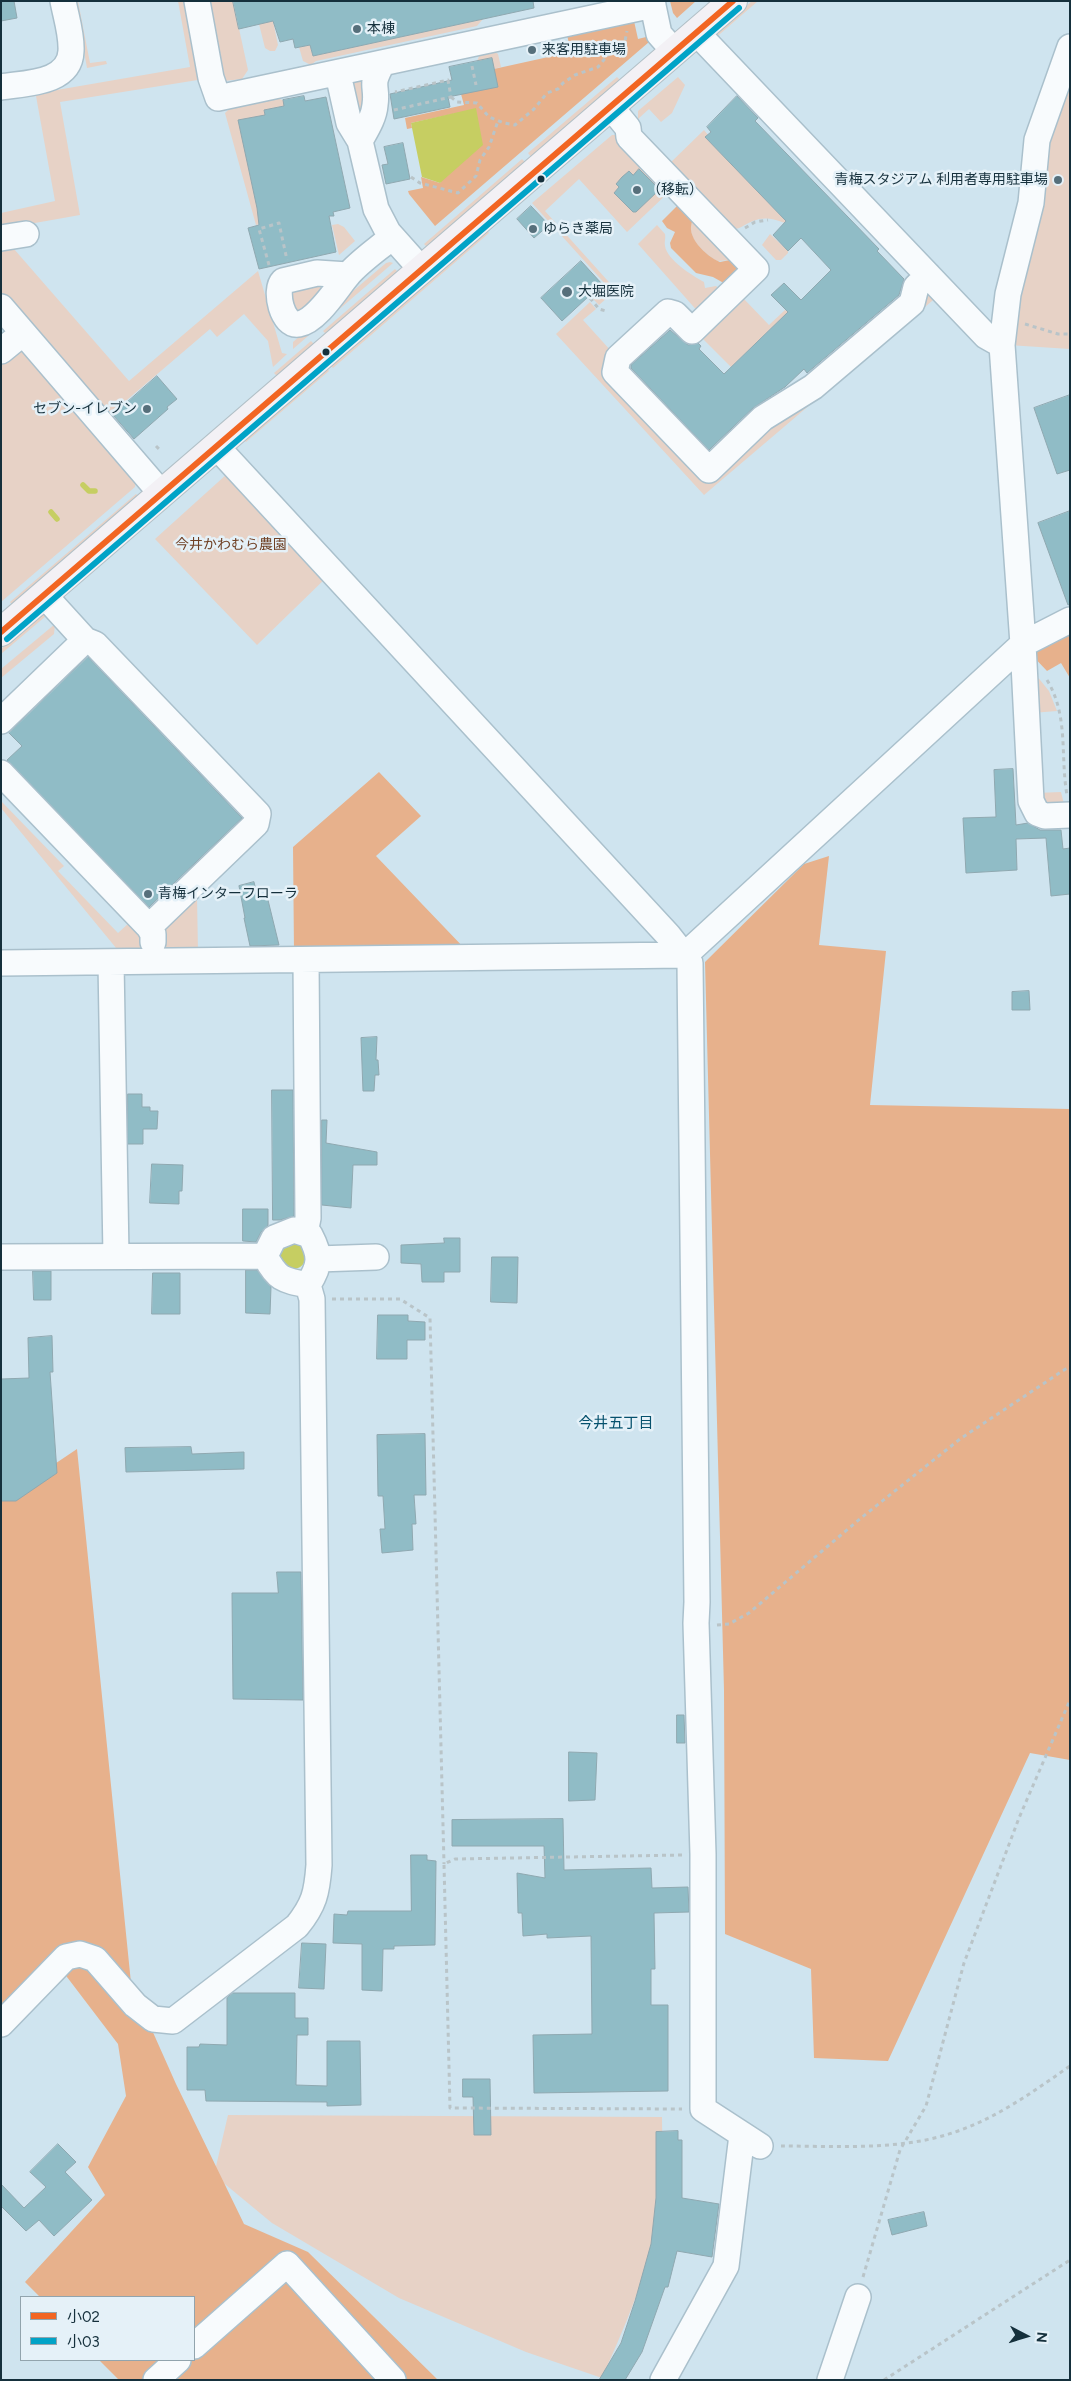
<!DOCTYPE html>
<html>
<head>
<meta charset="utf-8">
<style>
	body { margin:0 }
	#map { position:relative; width:1071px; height:2381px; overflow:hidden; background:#cfe4ef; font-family:Figtree,"Noto Sans JP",sans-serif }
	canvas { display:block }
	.frame { position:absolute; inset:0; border:2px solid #15303c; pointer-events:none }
	.legend { position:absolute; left:20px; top:2296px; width:175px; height:65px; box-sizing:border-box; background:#e5f1f8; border:1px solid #92a4ad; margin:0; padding:6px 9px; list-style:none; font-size:15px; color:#15303c }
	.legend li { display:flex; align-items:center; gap:10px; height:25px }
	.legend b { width:25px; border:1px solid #92a4ad }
	.north { position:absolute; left:1001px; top:2311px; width:50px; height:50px; -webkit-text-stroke:4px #e5f1f8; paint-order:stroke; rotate:95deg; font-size:14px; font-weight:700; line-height:20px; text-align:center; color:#15303c }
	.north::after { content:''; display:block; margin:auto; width:18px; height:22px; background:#15303c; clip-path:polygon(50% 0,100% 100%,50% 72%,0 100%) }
</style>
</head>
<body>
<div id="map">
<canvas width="1071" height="2381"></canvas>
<div class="frame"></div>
<ul class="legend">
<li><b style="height:6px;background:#f26522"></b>小02</li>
<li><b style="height:6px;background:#01a3c7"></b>小03</li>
</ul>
<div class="north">N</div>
</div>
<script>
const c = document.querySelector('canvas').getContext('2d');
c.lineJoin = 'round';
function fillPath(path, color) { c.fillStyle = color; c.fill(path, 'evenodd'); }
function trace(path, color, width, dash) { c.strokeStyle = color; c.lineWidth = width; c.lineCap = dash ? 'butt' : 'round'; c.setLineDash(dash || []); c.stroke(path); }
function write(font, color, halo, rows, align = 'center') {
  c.font = font + ' Figtree,"Noto Sans JP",sans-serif'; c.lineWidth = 5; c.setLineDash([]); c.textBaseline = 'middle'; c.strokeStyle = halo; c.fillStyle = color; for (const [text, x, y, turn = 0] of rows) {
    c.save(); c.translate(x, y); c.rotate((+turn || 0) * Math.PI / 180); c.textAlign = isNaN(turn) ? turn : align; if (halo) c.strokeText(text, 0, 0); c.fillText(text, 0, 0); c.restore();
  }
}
fillPath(new Path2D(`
	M 75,1 L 78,1 L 90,63 L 106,61 L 107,64 L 87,68 Z
	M 178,1 L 189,1 L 204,79 L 60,102 L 80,215 L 1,229 L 1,213 L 55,201 L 36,96 L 22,98 L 22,96 L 190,67 Z
	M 204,1 L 233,1 L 248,70 L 242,79 L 224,81 Z
	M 752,1 L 758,1 L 713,40 L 710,37 Z
	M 483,19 L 477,26 L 316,61 L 311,65 L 303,61 L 299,47 L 310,45 L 313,56 Z
	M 273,21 L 278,45 L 275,51 L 270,51 L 265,48 L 259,24 Z
	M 495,52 L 498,54 L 501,67 L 494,69 L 477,61 L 480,54 Z
	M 1070,64 L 1070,349 L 1008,345 L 1043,141 Z
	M 617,77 L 620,80 L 531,157 L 528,153 Z
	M 678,77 L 685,85 L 672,113 L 661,122 L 649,109 L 638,119 L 638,111 Z
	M 360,80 L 364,82 L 362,112 L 358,110 L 352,86 L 356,81 Z
	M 278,98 L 284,101 L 285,106 L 264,111 L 271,140 L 273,220 L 256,225 L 225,113 L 230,108 Z
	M 704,130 L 708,135 L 706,138 L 786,221 L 785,223 C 774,219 764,216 753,221 C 744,224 741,230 731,229 L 668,165 Z
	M 612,135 L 620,135 L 672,189 L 627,232 L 579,179 L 545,211 L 616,290 L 599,305 L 593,299 L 607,286 L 532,203 Z
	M 522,159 L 525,162 L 427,247 L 424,244 Z
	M 693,220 L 730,260 L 717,261 C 704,253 684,236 693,220 Z
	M 338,224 L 344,227 L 355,241 L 339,255 L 332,225 Z
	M 657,225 L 665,234 C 666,238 664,242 665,246 C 667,260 693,276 704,282 L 705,288 L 716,286 L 723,292 L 700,314 L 638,244 Z
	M 487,230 L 489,233 L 333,368 L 330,365 Z
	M 770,234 L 788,251 L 788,253 L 781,260 L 776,260 L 762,245 Z
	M 1,247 L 10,247 L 14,249 L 129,381 L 258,271 L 282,353 L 287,354 L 273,367 L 268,341 L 244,314 L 217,337 L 210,329 L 107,417 L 106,415 L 109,413 L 104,407 L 101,410 L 1,293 Z
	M 390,262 L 393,263 L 293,349 L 293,342 L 386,263 Z
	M 395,269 L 398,272 L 326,334 L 323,331 Z
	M 320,285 L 322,291 L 303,311 L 297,312 L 292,308 L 288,290 Z
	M 930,294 L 939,295 L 704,495 L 556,334 L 590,302 L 596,309 L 583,320 L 612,352 L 709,479 L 766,424 L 814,393 Z
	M 743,298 L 769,325 L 785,310 L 788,312 L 731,367 L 702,338 Z
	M 311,341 L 314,344 L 277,376 L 274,373 Z
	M 17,348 L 27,349 L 136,476 L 135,487 L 1,602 L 1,361 Z
	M 327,368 L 329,371 L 246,442 L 244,440 Z
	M 227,474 L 328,576 L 257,645 L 155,539 Z
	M 136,494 L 138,496 L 12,605 L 10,602 Z
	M 43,613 L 46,616 L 1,654 L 1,649 Z
	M 55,624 L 54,634 L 1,678 L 1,669 Z
	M 1036,675 L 1049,691 L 1057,711 L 1032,713 Z
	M 1061,792 L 1064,804 L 1053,809 L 1036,793 Z
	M 1,801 L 64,866 L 58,871 L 118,933 L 130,922 L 145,937 L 145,952 L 121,954 L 1,808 Z
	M 197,896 L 198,953 L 162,953 L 162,930 Z
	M 228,2115 L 662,2117 C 662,2140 664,2163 662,2186 C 657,2254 629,2317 602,2378 L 526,2352 L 399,2298 L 272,2223 L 214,2175 Z`), '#e7d2c6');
fillPath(new Path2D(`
	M 670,1 L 696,1 L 677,18 L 673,13 Z
	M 634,21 L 638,39 L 646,37 L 649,42 L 435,226 L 409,194 L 408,191 L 423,188 L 421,177 L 440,183 L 476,109 L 411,123 L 412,128 L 407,129 L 405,118 L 464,105 L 461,94 L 494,69 L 571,52 L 567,35 Z
	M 683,200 L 693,220 C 684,236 706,256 720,262 L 730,260 L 748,268 L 729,286 L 713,277 L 696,273 L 671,248 L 670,243 L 675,232 L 667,228 L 662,221 Z
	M 1070,628 L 1070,678 L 1061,663 L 1047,671 L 1028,651 Z
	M 379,772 L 421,816 L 376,856 L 467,951 L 294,952 L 293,847 Z
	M 829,856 L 819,945 L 886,951 L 870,1105 L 1070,1109 L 1070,1760 L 1030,1753 L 888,2061 L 814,2058 L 811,1969 L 725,1934 L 724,1690 L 705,962 L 804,864 Z
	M 77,1449 L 131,1983 L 176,2084 L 244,2224 L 308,2252 L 438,2380 L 119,2380 L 99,2360 L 194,2360 L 194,2297 L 40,2297 L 25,2282 L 105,2195 L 88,2167 L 126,2096 L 118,2044 L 51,1956 L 1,2005 L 1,1500 Z`), '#e7b18c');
fillPath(new Path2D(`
	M 476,108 L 483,145 L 440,183 L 422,177 L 411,123 Z
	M280 1256a13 13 0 1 1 26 0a13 13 0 1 1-26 0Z`), '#c6ce62');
trace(new Path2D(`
	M 83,485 L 89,491 L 95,491
	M 51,512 L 57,519`), '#c6ce62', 5.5);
const building = new Path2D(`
	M 1,1 L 14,1 L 17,18 L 1,21 Z
	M 233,1 L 533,1 L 534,8 L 313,56 L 310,45 L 295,48 L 293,39 L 280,42 L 273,21 L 239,29 Z
	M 492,58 L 498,87 L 448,97 L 450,107 L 394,119 L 390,94 L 452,80 L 449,67 Z
	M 304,96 L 305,101 L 326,97 L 350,208 L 333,212 L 334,216 L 329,216 L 336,252 L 259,269 L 248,228 L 259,225 L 257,208 L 238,120 L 265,115 L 264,110 L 284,106 L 283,100 Z
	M 737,96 L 758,118 L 755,121 L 879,249 L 877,251 L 904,279 L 899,295 L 807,373 L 804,369 L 785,387 L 753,408 L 709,450 L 631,368 L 631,365 L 670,330 L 688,345 L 698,343 L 701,346 L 699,349 L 724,374 L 788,312 L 771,295 L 784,283 L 801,300 L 831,270 L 801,238 L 788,251 L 773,235 L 786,221 L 705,137 L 711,132 L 707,127 Z
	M 403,143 L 410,179 L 386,184 L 382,165 L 388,164 L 384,147 Z
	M 639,169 L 658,188 L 658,191 L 636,212 L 633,212 L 614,193 L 619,187 L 616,184 L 622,177 L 629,171 L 633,175 Z
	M 531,206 L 549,225 L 534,238 L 517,219 Z
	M 581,261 L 602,284 L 562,321 L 541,298 Z
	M 157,376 L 177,399 L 167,407 L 168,409 L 134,439 L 113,415 Z
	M 1070,395 L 1070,470 L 1057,474 L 1034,408 Z
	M 1070,511 L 1070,604 L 1068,605 L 1038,523 Z
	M 88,657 L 242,818 L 149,907 L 7,760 L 22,746 L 9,733 Z
	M 1013,769 L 1016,825 L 1028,823 L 1040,830 L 1061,830 L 1063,849 L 1070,848 L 1070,894 L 1051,896 L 1046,838 L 1016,839 L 1017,870 L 966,873 L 963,818 L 996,817 L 994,770 Z
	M 254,882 L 258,899 L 267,896 L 279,945 L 250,946 L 244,918 L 245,918 L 239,886 Z
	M 1029,991 L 1030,1010 L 1012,1010 L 1012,992 Z
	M 377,1037 L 376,1060 L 378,1060 L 379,1075 L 375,1075 L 374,1091 L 363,1091 L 361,1038 Z
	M 272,1090 L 293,1090 L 294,1216 L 280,1220 L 273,1220 Z
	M 128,1094 L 142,1094 L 142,1107 L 150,1107 L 150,1111 L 158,1111 L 157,1129 L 143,1129 L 143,1144 L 128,1144 Z
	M 322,1120 L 327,1120 L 326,1143 L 377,1152 L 377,1165 L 353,1165 L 351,1208 L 322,1205 Z
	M 152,1164 L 183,1165 L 182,1191 L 179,1191 L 179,1204 L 150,1203 Z
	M 243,1209 L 268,1209 L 268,1225 L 261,1232 L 256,1242 L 243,1241 Z
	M 444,1238 L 460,1238 L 460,1272 L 444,1272 L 444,1282 L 422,1282 L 421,1264 L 401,1263 L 401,1245 L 444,1243 Z
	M 492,1257 L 518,1257 L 517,1303 L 491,1302 Z
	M 246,1270 L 257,1270 L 271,1287 L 270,1314 L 246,1313 Z
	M 33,1271 L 51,1271 L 51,1300 L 34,1300 Z
	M 153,1273 L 180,1273 L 180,1314 L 152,1314 Z
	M 378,1315 L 408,1315 L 408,1321 L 425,1322 L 425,1340 L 407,1340 L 407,1359 L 377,1359 Z
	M 52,1336 L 53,1372 L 50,1372 L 57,1473 L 16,1501 L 1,1501 L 1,1379 L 29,1378 L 28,1338 Z
	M 425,1434 L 426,1495 L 414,1495 L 416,1524 L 412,1524 L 413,1550 L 382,1553 L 380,1529 L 385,1529 L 383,1496 L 378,1496 L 377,1435 Z
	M 191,1447 L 192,1454 L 244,1452 L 244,1469 L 126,1472 L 125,1448 Z
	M 277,1572 L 301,1572 L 303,1700 L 233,1699 L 232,1593 L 278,1593 Z
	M 677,1715 L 684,1715 L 685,1743 L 677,1743 Z
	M 569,1752 L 597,1753 L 595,1800 L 569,1801 Z
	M 563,1819 L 564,1870 L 651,1868 L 652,1888 L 688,1887 L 689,1912 L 654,1913 L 655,1969 L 651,1969 L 651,2005 L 668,2005 L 668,2091 L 534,2093 L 533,2035 L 592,2034 L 591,1936 L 547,1938 L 547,1934 L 523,1936 L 522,1913 L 518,1913 L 517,1873 L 545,1878 L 544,1846 L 452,1846 L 452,1820 Z
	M 411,1855 L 427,1855 L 427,1860 L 436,1861 L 435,1945 L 394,1946 L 394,1949 L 383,1949 L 382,1991 L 362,1990 L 362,1944 L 333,1943 L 334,1914 L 347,1915 L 348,1911 L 411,1911 Z
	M 302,1943 L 326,1944 L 324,1989 L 299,1988 Z
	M 233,1993 L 295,1993 L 295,2018 L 308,2018 L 308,2035 L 297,2035 L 296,2085 L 327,2086 L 327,2041 L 360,2041 L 361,2105 L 327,2106 L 327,2102 L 206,2101 L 205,2090 L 187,2090 L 187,2047 L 199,2047 L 200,2044 L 227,2045 L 227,1998 Z
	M 463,2079 L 490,2079 L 491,2135 L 474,2135 L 473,2097 L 463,2097 Z
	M 678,2131 L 678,2140 L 682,2140 L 682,2198 L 719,2204 L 712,2257 L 677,2251 L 668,2287 L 665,2287 L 642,2352 L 625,2380 L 599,2380 L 621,2343 L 635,2301 L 651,2244 L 656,2198 L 656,2132 Z
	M 58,2144 L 76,2162 L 65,2172 L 92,2200 L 54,2236 L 39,2220 L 26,2231 L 1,2206 L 1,2184 L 24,2208 L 46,2187 L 30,2172 Z
	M 924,2212 L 927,2226 L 892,2235 L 888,2220 Z`);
fillPath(building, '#90bcc6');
trace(building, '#8fa8b0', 1);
const minor = new Path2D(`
	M 197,1 L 211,78 L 218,98 L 653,5
	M 652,1 L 659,34 L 674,51
	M 696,32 L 986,336 L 1002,345
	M 1070,47 L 1037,140 L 1031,203 L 1008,294 L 1002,345 L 1023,644 L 1031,801 L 1037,813 L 1045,816 L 1070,815
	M 338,74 L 349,123 L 360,141 L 376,209 L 388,232 L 421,269
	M 1,87 C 24,83 70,84 71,51 C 72,35 66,17 63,1
	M 610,106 L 628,128 L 629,137 L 756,269 L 692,331 L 675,314 L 668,312 L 618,358 L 615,372 L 709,470 L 763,418 L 813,387 L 912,303 L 916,287 L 928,275
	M 360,141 C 366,130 374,118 375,105 C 378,85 369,87 382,64
	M 1,238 L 26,234
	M 348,275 L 317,273 L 283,281 C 274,290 282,327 299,324 C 317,321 337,288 348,275 C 360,261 378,249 392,237
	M 1,307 L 161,493
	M 1,351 L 23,333
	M 216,446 L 668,935 L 690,963 L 697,1602 L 696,1623 L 703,1854 L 703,2109 L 760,2146
	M 44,595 L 85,640 L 95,644 L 258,814 L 256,824 L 149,927
	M 1,721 L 85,640
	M 1,773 L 149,927 L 153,934 L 153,942
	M 111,962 L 116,1256
	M 1,963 L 685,955 L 1023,644 L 1070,620
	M 294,1230 L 310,1235 C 321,1256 321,1264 308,1285 C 282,1280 277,1279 265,1256 L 274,1238 Z
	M 305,1233 L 308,1218 L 306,960
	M 1,1257 L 265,1256
	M 318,1259 L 376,1257
	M 1,2024 L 66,1957 L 80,1954 L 95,1959 L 135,2005 L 153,2019 L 173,2021 L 297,1926 C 314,1905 317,1893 319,1865 L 312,1299 L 308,1285
	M 194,2346 L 287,2264 L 393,2380
	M 156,2380 L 178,2360
	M 663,2380 L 726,2266 L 742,2135
	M 830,2380 L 858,2297`);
const major = new Path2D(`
	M 1,632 L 733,1`);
trace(minor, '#aac0cc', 28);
trace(major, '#b2c0c7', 30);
trace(new Path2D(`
	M 472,66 L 476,85
	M 451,97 L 457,102 L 477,103 L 489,117 L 504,123 L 515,125 L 534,109 L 547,93 L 558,89 L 563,83 L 575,75 L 598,67 L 608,55 L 617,50 L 625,41 L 627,31
	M 394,110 L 451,97 L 448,80 L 395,92
	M 411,177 L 420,183 L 458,193 L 476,176 L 480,160 L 489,147 L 498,121
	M 745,228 L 755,222 L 768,220
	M 269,265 L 259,229 L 279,223 L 287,260
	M 590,298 L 599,309 L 606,311
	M 1025,324 L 1058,334 L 1070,334
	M 156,446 L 160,450
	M 1047,680 C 1069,716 1060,756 1067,795
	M 332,1299 L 400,1299 L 430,1318 L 444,1864
	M 717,1625 L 729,1624 L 749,1613 L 861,1518 L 960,1439 L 1070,1366
	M 682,1855 L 455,1859 L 444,1864 L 450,2108 L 682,2109
	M 781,2146 C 837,2146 901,2151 955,2132 C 997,2118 1034,2091 1070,2066
	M 863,2277 L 900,2150 L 926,2106 L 964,1963 L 1019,1818 L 1070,1700
	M 884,2380 L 1070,2260`), '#b9c4c8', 3, [4, 4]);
trace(minor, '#f8fbfd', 25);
trace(major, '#f3f1f5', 28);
trace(new Path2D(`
	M 1,632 L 733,1`), '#f26522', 6);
trace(new Path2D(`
	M 7,639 L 739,8`), '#01a3c7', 6);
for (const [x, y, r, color] of [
	[357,29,5,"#566f7b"],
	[532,50,5,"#566f7b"],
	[541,179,4.5,"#15303c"],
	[1058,180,5,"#566f7b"],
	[637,190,5,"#566f7b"],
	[533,229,5,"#566f7b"],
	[567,292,6,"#566f7b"],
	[326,352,4.5,"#15303c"],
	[147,409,5,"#566f7b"],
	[148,894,5,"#566f7b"]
]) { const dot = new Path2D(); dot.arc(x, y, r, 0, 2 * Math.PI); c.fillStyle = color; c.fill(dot); trace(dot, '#e5f1f8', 2); }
write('14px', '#15303c', '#e5f1f8', [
	["本棟",367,29],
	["来客用駐車場",542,50],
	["青梅スタジアム 利用者専用駐車場",1048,180,"right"],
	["（移転）",647,190],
	["ゆらき薬局",543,229],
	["大堀医院",578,292],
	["セブン-イレブン",137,409,"right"],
	["青梅インターフローラ",158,894]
], 'left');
write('14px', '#704125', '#e5f1f8', [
	["今井かわむら農園",231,545]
]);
write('15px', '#05516d', '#e5f1f8', [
	["今井五丁目",616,1424]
]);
</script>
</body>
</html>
